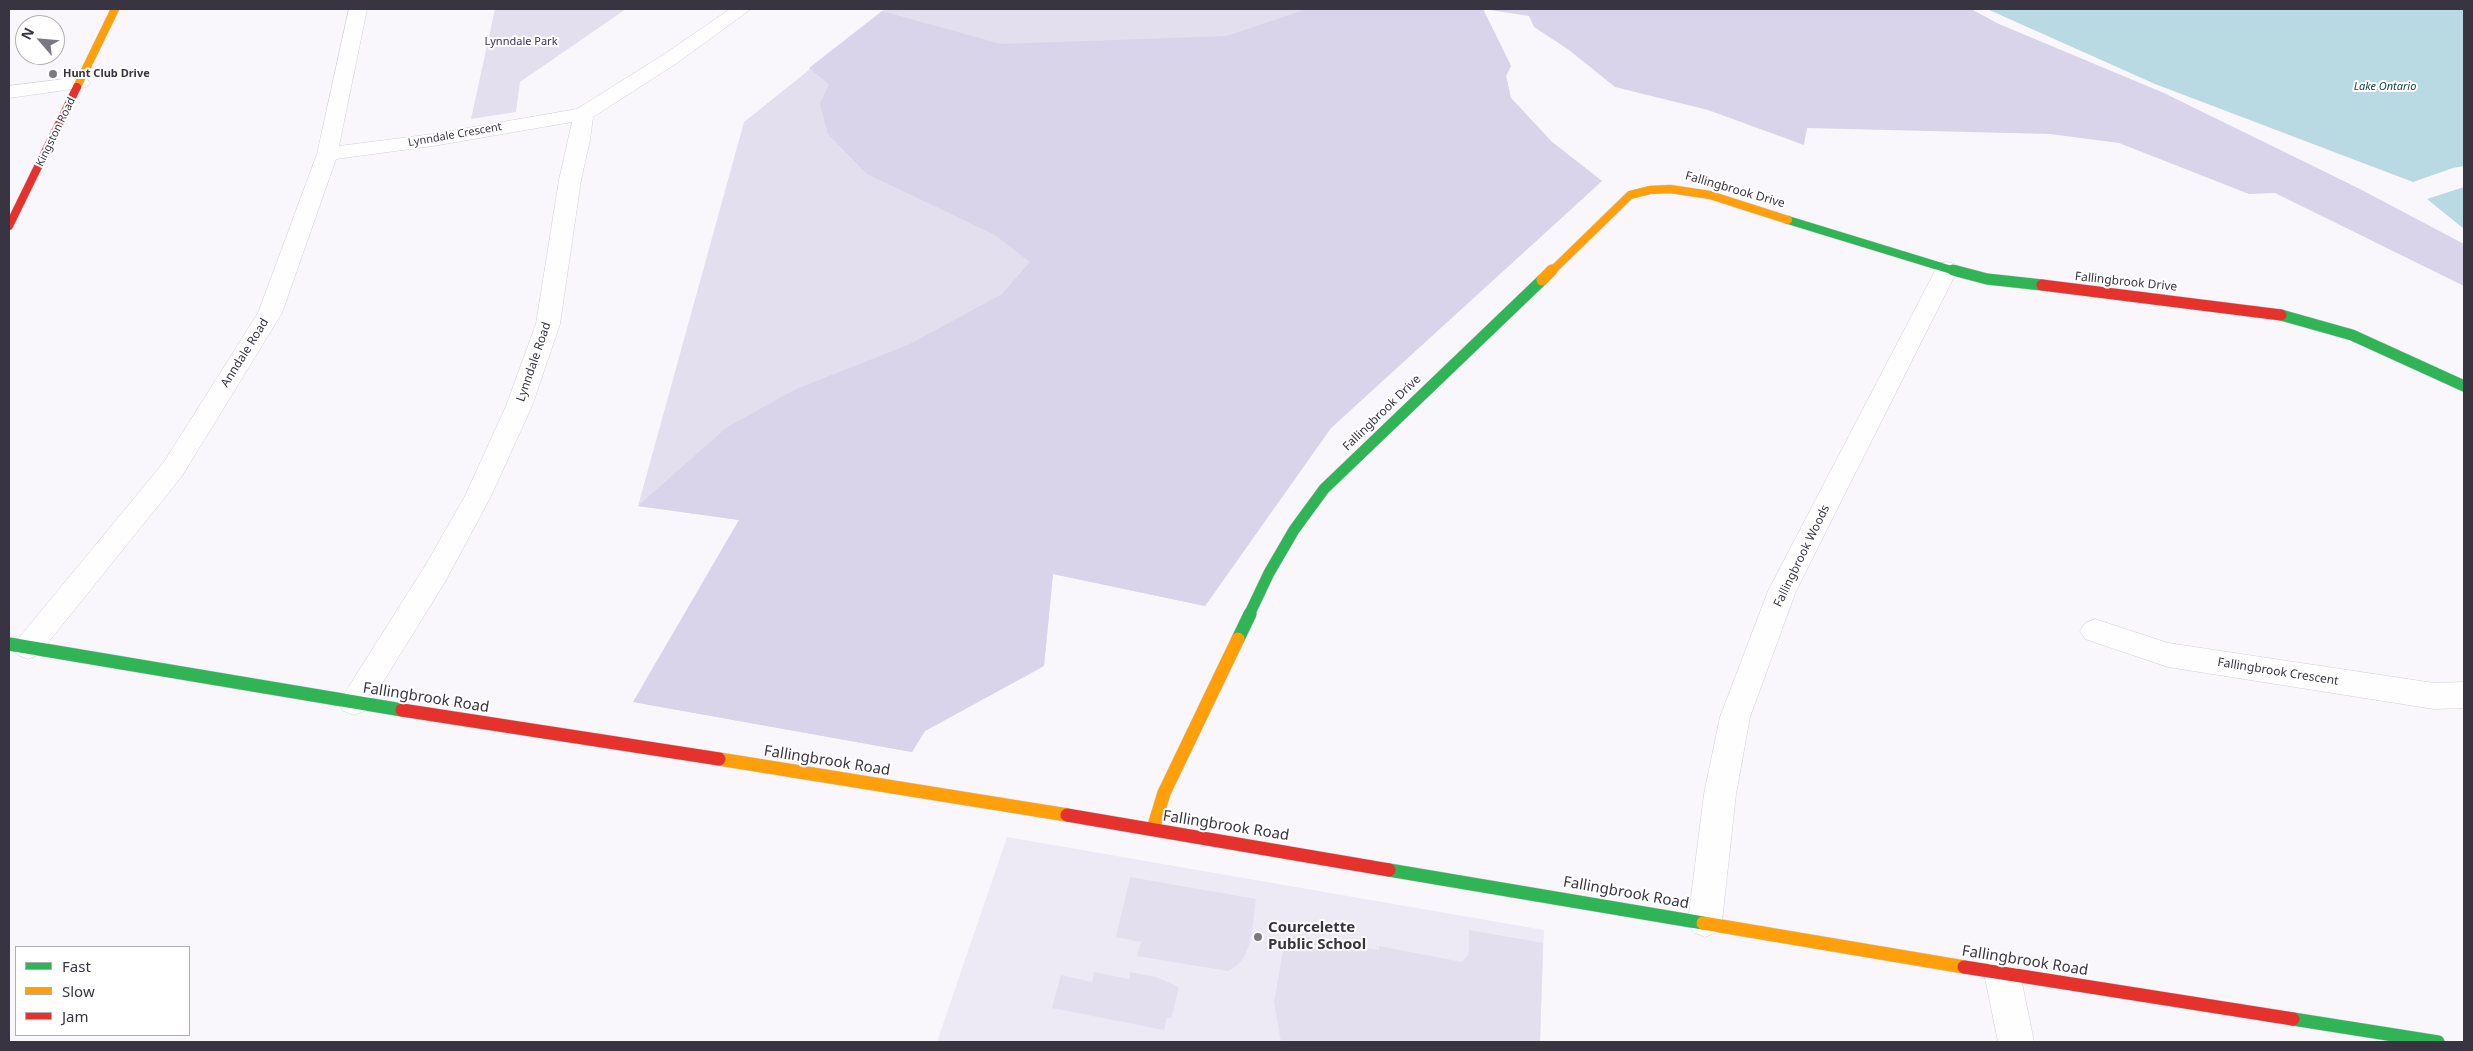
<!DOCTYPE html>
<html>
<head>
<meta charset="utf-8">
<style>
	body { margin:0 }
	#map { position:relative; width:2473px; height:1051px; overflow:hidden; background:#f9f7fc; font-family:"Noto Sans",sans-serif }
	canvas { display:block }
	.frame { position:absolute; inset:0; border:10px solid #383442; pointer-events:none }
	.legend { position:absolute; left:15px; top:946px; width:175px; height:90px; box-sizing:border-box; background:#fff; border:1px solid #afaeb3; margin:0; padding:6px 9px; list-style:none; font-size:15px; color:#383442 }
	.legend li { display:flex; align-items:center; gap:10px; height:25px }
	.legend b { width:25px; border:1px solid #afaeb3 }
	.north { position:absolute; left:15px; top:15px; width:50px; height:50px; box-sizing:border-box; background:#fff; border:1px solid #afaeb3; border-radius:50%; rotate:297deg; font-size:14px; font-weight:700; line-height:20px; text-align:center; color:#383442 }
	.north::after { content:''; display:block; margin:auto; width:18px; height:22px; background:#7c7883; clip-path:polygon(50% 0,100% 100%,50% 72%,0 100%) }
</style>
</head>
<body>
<div id="map">
<canvas width="2473" height="1051"></canvas>
<div class="frame"></div>
<ul class="legend">
<li><b style="height:6px;background:#30b455"></b>Fast</li>
<li><b style="height:6px;background:#ff9f0a"></b>Slow</li>
<li><b style="height:6px;background:#e5322d"></b>Jam</li>
</ul>
<div class="north">N</div>
</div>
<script>
const c = document.querySelector('canvas').getContext('2d');
c.lineJoin = 'round';
function fillPath(path, color) { c.fillStyle = color; c.fill(path, 'evenodd'); }
function trace(path, color, width, dash) { c.strokeStyle = color; c.lineWidth = width; c.lineCap = dash ? 'butt' : 'round'; c.setLineDash(dash || []); c.stroke(path); }
function write(font, color, halo, rows, align = 'center') {
  c.font = font + ' "Noto Sans",sans-serif'; c.lineWidth = 4; c.setLineDash([]); c.textBaseline = 'middle'; c.strokeStyle = halo; c.fillStyle = color; for (const [text, x, y, turn = 0] of rows) {
    c.save(); c.translate(x, y); c.rotate((+turn || 0) * Math.PI / 180); c.textAlign = isNaN(turn) ? turn : align; if (halo) c.strokeText(text, 0, 0); c.fillText(text, 0, 0); c.restore();
  }
}
fillPath(new Path2D(`
	M 1007,837 L 1544,930 L 1540,1042 L 937,1042 Z`), '#edeaf6');
fillPath(new Path2D(`
	M 495,9 L 626,9 L 520,82 L 516,112 L 471,119 Z
	M 885,9 L 1483,9 L 1511,66 L 1506,76 L 1511,98 L 1552,142 L 1602,181 L 1331,428 L 1205,606 L 1053,574 L 1044,666 L 925,731 L 912,752 L 633,702 L 739,520 L 638,506 L 744,122 Z
	M 1130,877 L 1256,899 C 1252,924 1254,960 1228,971 L 1137,956 L 1141,942 L 1116,937 Z
	M 1469,930 L 1543,943 L 1540,1042 L 1281,1042 L 1274,1002 L 1284,945 L 1294,936 L 1379,950 L 1379,946 L 1462,962 L 1469,954 Z
	M 1094,972 L 1129,979 L 1130,972 L 1156,977 L 1179,987 L 1171,1018 L 1167,1017 L 1164,1030 L 1052,1008 L 1061,975 L 1092,982 Z`), '#e3dfef');
fillPath(new Path2D(`
	M 1307,9 L 1483,9 L 1511,66 L 1506,76 L 1511,98 L 1552,142 L 1602,181 L 1331,428 L 1205,606 L 1053,574 L 1044,666 L 925,731 L 912,752 L 633,702 L 739,520 L 638,506 L 726,428 L 794,390 L 910,344 L 1002,294 L 1030,262 L 995,235 L 867,174 L 828,134 L 820,104 L 829,84 L 809,68 L 882,11 L 1001,44 L 1227,36 Z
	M 1484,9 L 1971,9 L 1999,24 L 2164,93 L 2358,188 L 2464,244 L 2464,286 L 2275,193 L 2249,194 L 2119,143 L 2050,134 L 1807,128 L 1804,145 L 1708,110 L 1615,87 L 1569,50 L 1534,27 L 1529,16 Z`), '#dad4ea');
fillPath(new Path2D(`
	M 1987,9 L 2464,9 L 2464,166 L 2453,168 L 2413,182 L 2155,84 Z
	M 2464,187 L 2464,229 L 2427,199 Z`), '#b9dae2');
const street = new Path2D(`
	M 349,9 L 367,9 L 339,146 L 433,134 L 577,109 L 663,55 L 730,9 L 751,9 L 677,63 L 593,117 L 590,140 L 581,180 L 560,324 L 532,406 L 491,496 L 445,582 L 365,711 L 354,715 L 343,711 L 339,702 L 425,566 L 465,496 L 506,406 L 536,324 L 559,180 L 572,122 L 433,146 L 336,159 L 282,313 L 182,476 L 38,655 L 28,659 L 18,655 L 13,647 L 18,639 L 164,462 L 258,313 L 317,154 Z
	M 80,77 L 87,79 L 90,83 L 87,87 L 9,98 L 9,86 Z
	M 1947,262 L 1955,264 L 1958,269 L 1796,591 L 1750,717 L 1736,794 L 1722,921 L 1717,932 L 1705,937 L 1693,932 L 1688,921 L 1704,794 L 1720,717 L 1768,591 L 1936,269 L 1939,264 Z
	M 2095,619 L 2168,643 L 2434,683 L 2464,682 L 2464,708 L 2434,709 L 2168,667 L 2085,639 L 2080,631 L 2085,623 Z
	M 2002,956 L 2015,961 L 2020,973 L 2034,1042 L 1998,1042 L 1984,973 L 1989,961 Z`);
const fastFar2 = new Path2D(`
	M 1788,220 L 1958,272`);
const fastFar1 = new Path2D(`
	M 1953,270 L 1987,279 L 2042,285
	M 2281,315 L 2352,335 L 2464,386
	M 1249,615 L 1269,573 L 1294,530 L 1324,489 L 1542,280`);
const fast = new Path2D(`
	M 1238,639 L 1250,614
	M 9,644 L 402,710
	M 1389,870 L 1703,923
	M 2293,1019 L 2438,1042`);
const slowFar2 = new Path2D(`
	M 77,87 L 115,9
	M 1551,272 L 1630,195 L 1650,190 L 1670,189 L 1710,195 L 1788,220`);
const slowFar1 = new Path2D(`
	M 1542,280 L 1552,270`);
const slow = new Path2D(`
	M 719,759 L 1067,815
	M 1153,829 L 1164,793 L 1238,639
	M 1703,923 L 1964,967`);
const jamFar2 = new Path2D(`
	M 9,226 L 77,87`);
const jamFar1 = new Path2D(`
	M 2042,285 L 2281,315`);
const jam = new Path2D(`
	M 402,710 L 719,759
	M 1067,815 L 1389,870
	M 1964,967 L 2293,1019`);
trace(street, '#d3d0d9', 1);
trace(fastFar2, '#d3d0d9', 9);
trace(fastFar1, '#d3d0d9', 12);
trace(fast, '#d3d0d9', 14);
trace(slowFar2, '#d3d0d9', 9);
trace(slowFar1, '#d3d0d9', 12);
trace(slow, '#d3d0d9', 14);
trace(jamFar2, '#d3d0d9', 9);
trace(jamFar1, '#d3d0d9', 12);
trace(jam, '#d3d0d9', 14);
fillPath(street, '#fefeff');
trace(fastFar2, '#30b455', 8);
trace(fastFar1, '#30b455', 11);
trace(fast, '#30b455', 13);
trace(slowFar2, '#ff9f0a', 8);
trace(slowFar1, '#ff9f0a', 11);
trace(slow, '#ff9f0a', 13);
trace(jamFar2, '#e5322d', 8);
trace(jamFar1, '#e5322d', 11);
trace(jam, '#e5322d', 13);
for (const [x, y, r, color] of [
	[53,74,5,"#7c7883"],
	[1258,937,5,"#7c7883"]
]) { const dot = new Path2D(); dot.arc(x, y, r, 0, 2 * Math.PI); c.fillStyle = color; c.fill(dot); trace(dot, '#fff', 2); }
write('11px', '#3c2c5b', '#fff', [
	["Lynndale Park",521,42]
]);
write('bold 11px', '#383442', '#fff', [
	["Hunt Club Drive",63,74]
], 'left');
write('italic 11px', '#164249', '#fff', [
	["Lake Ontario",2385,87]
]);
write('11px', '#383442', '#fff', [
	["Kingston Road",56,132,-64],
	["Lynndale Crescent",455,135,-10]
]);
write('12px', '#383442', '#fff', [
	["Fallingbrook Drive",1735,190,16],
	["Fallingbrook Drive",2126,282,6],
	["Anndale Road",245,353,-58],
	["Lynndale Road",534,362,-71],
	["Fallingbrook Drive",1382,413,-44],
	["Fallingbrook Woods",1802,556,-64],
	["Fallingbrook Crescent",2278,672,9]
]);
write('15px', '#383442', '#fff', [
	["Fallingbrook Road",426,698,9],
	["Fallingbrook Road",827,761,9],
	["Fallingbrook Road",1226,826,9],
	["Fallingbrook Road",1626,893,10],
	["Fallingbrook Road",2025,961,9]
]);
write('bold 15px', '#383442', '#fff', [
	["Courcelette",1268,928],
	["Public School",1268,945]
], 'left');
</script>
</body>
</html>
